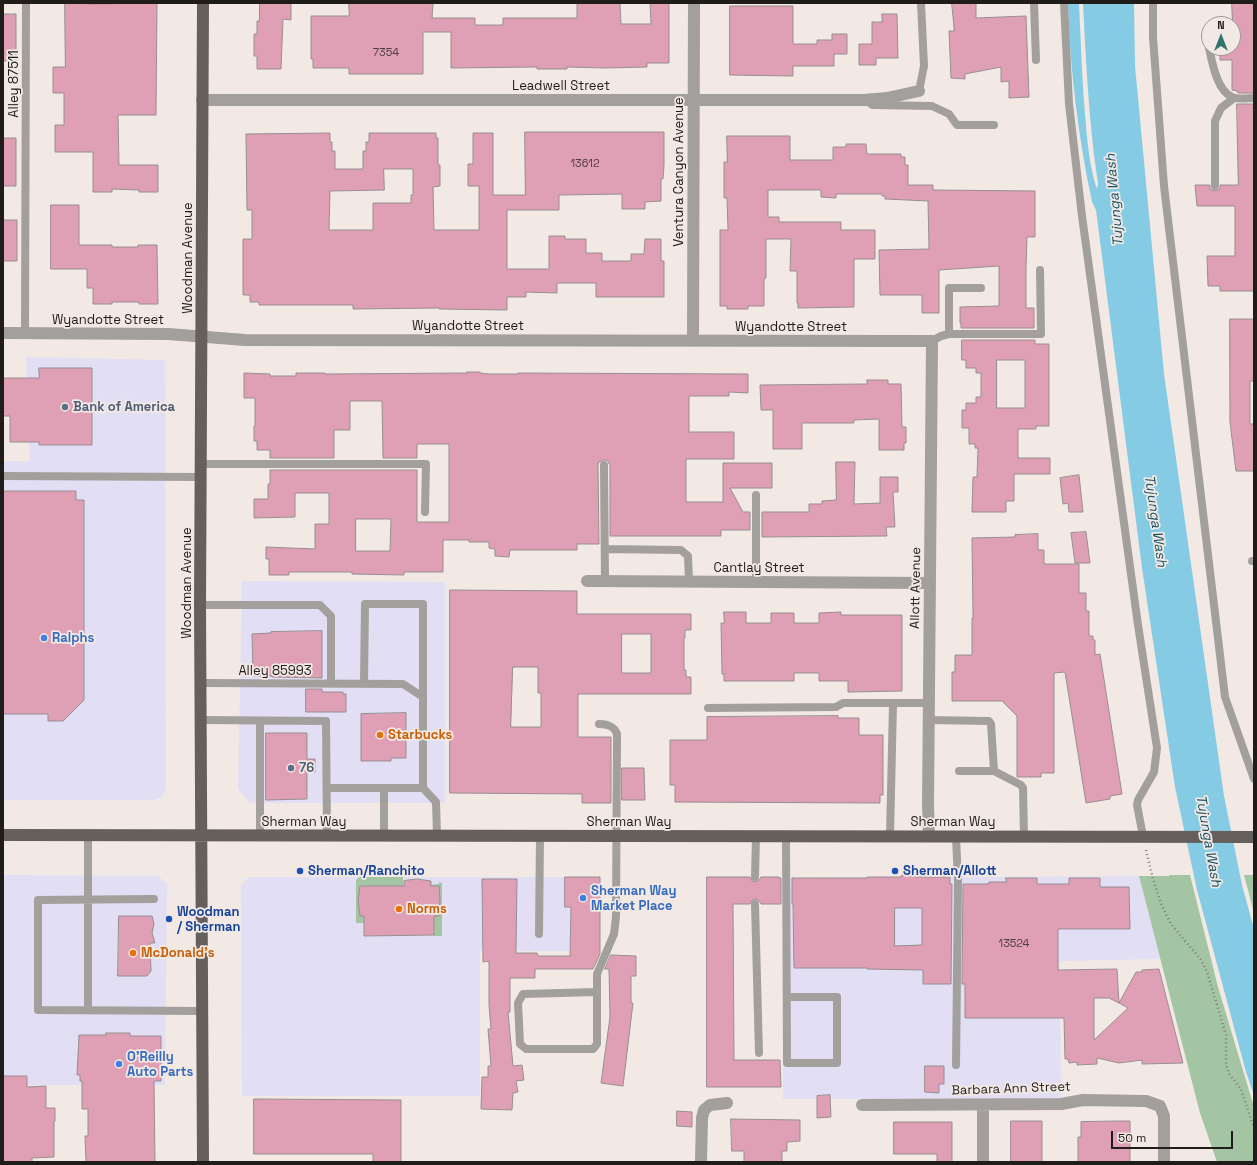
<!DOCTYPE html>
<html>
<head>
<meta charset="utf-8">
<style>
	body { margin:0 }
	#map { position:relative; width:1257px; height:1165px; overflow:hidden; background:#f3e9e4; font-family:"Space Grotesk",sans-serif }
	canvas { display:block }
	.frame { position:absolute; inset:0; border:4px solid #1f1c1a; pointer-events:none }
	.north { position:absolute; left:1201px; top:16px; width:40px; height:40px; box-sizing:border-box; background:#f3e9e4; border:1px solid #9e9793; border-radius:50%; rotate:0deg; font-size:11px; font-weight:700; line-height:16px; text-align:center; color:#1f1c1a }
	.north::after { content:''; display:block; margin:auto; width:14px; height:18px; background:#2e756e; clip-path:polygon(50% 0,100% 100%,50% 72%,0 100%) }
	.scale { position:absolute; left:1111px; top:1131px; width:122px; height:18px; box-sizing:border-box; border:2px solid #1f1c1a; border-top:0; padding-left:5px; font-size:12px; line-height:14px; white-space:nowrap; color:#1f1c1a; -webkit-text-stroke:3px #f3e9e4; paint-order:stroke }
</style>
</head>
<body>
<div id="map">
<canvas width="1257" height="1165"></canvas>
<div class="frame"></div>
<div class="north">N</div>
<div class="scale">50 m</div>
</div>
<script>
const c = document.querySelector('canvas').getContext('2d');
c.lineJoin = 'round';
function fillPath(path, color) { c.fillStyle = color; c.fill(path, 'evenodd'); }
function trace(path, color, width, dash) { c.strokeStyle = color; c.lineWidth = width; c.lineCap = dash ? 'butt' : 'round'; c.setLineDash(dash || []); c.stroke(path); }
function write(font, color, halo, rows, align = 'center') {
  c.font = font + ' "Space Grotesk",sans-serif'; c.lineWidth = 3.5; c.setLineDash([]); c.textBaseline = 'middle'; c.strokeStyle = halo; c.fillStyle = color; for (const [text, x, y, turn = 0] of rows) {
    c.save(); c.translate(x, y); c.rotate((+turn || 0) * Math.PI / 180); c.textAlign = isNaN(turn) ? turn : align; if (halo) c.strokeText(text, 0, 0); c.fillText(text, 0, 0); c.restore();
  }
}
fillPath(new Path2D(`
	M 26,357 L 165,360 L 166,789 L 162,797 L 154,800 L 3,800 L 3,461 L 30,461 Z
	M 242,581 L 445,582 L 445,803 L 250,803 L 238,789 Z
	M 3,875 L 158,876 L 167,884 L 165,1085 L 3,1085 Z
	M 1139,876 L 1160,959 L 1060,961 L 1061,1099 L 783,1099 L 783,878 Z
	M 249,877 L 600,877 L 600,946 L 570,951 L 480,951 L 480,1096 L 242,1096 L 241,885 Z`), '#e2def4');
fillPath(new Path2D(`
	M 1169,875 L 1190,875 L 1218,987 L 1254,1107 L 1254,1162 L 1217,1162 L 1200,1113 L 1139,876 L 1169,876 Z
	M 1244,875 L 1254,875 L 1254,913 Z
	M 359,877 L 403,877 L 403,885 L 407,885 L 364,913 L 364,923 L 356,923 L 356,880 Z
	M 439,882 L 442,883 L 442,936 L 434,936 L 434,913 L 428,885 L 439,884 Z`), '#a3c5a3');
fillPath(new Path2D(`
	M 1068,3 L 1079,3 C 1081,44 1082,85 1086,126 C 1088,147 1090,169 1097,189 L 1098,184 C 1089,124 1086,64 1083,3 L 1134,3 L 1135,66 L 1164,374 L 1224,796 L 1242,885 L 1254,929 L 1254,1095 L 1246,1072 L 1197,890 L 1175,787 L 1142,568 L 1096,210 L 1092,202 C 1078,136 1070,70 1068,3 Z`), '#85cbe4');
const building = new Path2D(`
	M 65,3 L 87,3 L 87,4 L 157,3 L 156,115 L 118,115 L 119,165 L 158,165 L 158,192 L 139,192 L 139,190 L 112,189 L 112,192 L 93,192 L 93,152 L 55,152 L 55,125 L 64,125 L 64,93 L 53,93 L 53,67 L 65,67 Z
	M 260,3 L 291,3 L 291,20 L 283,19 L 281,69 L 257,69 L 257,56 L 254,56 L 254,34 L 257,34 L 257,21 L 259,21 Z
	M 349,3 L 433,3 L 432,18 L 475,18 L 475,25 L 503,25 L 503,18 L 577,18 L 577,3 L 620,3 L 621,24 L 651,24 L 650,3 L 669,3 L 669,63 L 647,63 L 647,67 L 605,68 L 567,67 L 567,69 L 537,69 L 537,67 L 451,68 L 451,32 L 423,32 L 423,74 L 349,74 L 349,68 L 313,68 L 313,59 L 311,59 L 311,16 L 349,16 Z
	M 952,3 L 976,3 L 976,18 L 1026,16 L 1029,97 L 1009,98 L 1009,81 L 1001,82 L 1001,67 L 965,74 L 965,79 L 951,78 L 949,31 L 954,31 Z
	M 1232,3 L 1254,3 L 1254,93 L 1238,93 L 1237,91 L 1232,90 L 1232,60 L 1220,60 L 1220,48 L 1233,48 L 1233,24 L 1220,24 L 1220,20 L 1232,20 Z
	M 730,6 L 793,6 L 793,44 L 817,44 L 817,40 L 832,40 L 832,34 L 847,34 L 847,54 L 834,54 L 834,66 L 793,66 L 793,76 L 730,75 Z
	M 3,14 L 16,14 L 16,61 L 3,61 Z
	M 882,14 L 897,14 L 898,58 L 876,58 L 876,65 L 859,65 L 859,44 L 872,44 L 872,22 L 882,22 Z
	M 1237,104 L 1254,104 L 1254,291 L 1220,291 L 1220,286 L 1208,286 L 1207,256 L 1235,256 L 1235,206 L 1197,206 L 1195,185 L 1210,185 L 1210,189 L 1215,191 L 1220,189 L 1220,185 L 1238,185 Z
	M 525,132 L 664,132 L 664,165 L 663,179 L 661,179 L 661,201 L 645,202 L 645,209 L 622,209 L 622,194 L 559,195 L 559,210 L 507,210 L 507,269 L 549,269 L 549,236 L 565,236 L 565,239 L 586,239 L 586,253 L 602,253 L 602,261 L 631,261 L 631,254 L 644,254 L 645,239 L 661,239 L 661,261 L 664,261 L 664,297 L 596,297 L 596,283 L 557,283 L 557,293 L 526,292 L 526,297 L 507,297 L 507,310 L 439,309 L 439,308 L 353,309 L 353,305 L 259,305 L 259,302 L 250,302 L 250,295 L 243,295 L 243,239 L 252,239 L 252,210 L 247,210 L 246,134 L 330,133 L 330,142 L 332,142 L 332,151 L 335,151 L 335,169 L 363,169 L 363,151 L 366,151 L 366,142 L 369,142 L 369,133 L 436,133 L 436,138 L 438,138 L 438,165 L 440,165 L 440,186 L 433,187 L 434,230 L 479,230 L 479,186 L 468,186 L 468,164 L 473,164 L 473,133 L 493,133 L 493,195 L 525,195 ZM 384,169 L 413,169 L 413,195 L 411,195 L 411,203 L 373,203 L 373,230 L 329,230 L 330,191 L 384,190 Z
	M 727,136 L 790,136 L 790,160 L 833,160 L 833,147 L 846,147 L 846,144 L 866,144 L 867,154 L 901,154 L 901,157 L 905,157 L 905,165 L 908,165 L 908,185 L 933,185 L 933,190 L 1035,191 L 1035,237 L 1027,237 L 1026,268 L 1026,308 L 1034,308 L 1034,328 L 961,328 L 961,323 L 960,323 L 960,307 L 999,306 L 999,266 L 939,270 L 939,313 L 922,313 L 922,295 L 880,295 L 879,250 L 929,249 L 928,201 L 885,199 L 885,196 L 882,196 L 882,194 L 836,194 L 836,198 L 821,197 L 821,190 L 768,190 L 768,217 L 779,217 L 779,222 L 841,222 L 841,230 L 875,230 L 875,259 L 854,259 L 854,307 L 798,308 L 798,303 L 797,303 L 797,271 L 790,271 L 791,239 L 766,239 L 766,278 L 764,279 L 764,306 L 748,306 L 748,309 L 727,309 L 727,306 L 720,306 L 720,230 L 728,230 L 727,198 L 724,198 L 724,162 L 727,162 Z
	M 3,138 L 16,138 L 16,186 L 3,186 Z
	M 51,205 L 79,205 L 79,245 L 112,245 L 112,247 L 138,247 L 138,245 L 157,245 L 158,304 L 139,304 L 139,302 L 112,302 L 112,304 L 93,304 L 93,288 L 87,288 L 87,269 L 51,269 Z
	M 3,220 L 17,220 L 17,261 L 3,261 Z
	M 1230,319 L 1254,319 L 1254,381 L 1250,381 L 1250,424 L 1254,424 L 1254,471 L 1236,471 L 1230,422 Z
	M 962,340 L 1035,340 L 1035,344 L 1049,344 L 1049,426 L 1036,426 L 1036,429 L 1018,429 L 1018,458 L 1050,458 L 1050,474 L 1014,474 L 1014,501 L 1006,501 L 1006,512 L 972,512 L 973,477 L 977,477 L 978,448 L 975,448 L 975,444 L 969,444 L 969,428 L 962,428 L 962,410 L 966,410 L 966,403 L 976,403 L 976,397 L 981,397 L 981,373 L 976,373 L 976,368 L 966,368 L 966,360 L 962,360 ZM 997,360 L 1025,360 L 1025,408 L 997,408 Z
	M 39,368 L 92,368 L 92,445 L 39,445 L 39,442 L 10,442 L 10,416 L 3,416 L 3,378 L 39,378 Z
	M 467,372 L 480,372 L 480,373 L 489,374 L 518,374 L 518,373 L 748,374 L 748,393 L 729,392 L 729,396 L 689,396 L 689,432 L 734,432 L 734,459 L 686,459 L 686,502 L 723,502 L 723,463 L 772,463 L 772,488 L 730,488 L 743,512 L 750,512 L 750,530 L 721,530 L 721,536 L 610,536 L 610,465 L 607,460 L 604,460 L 599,462 L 598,465 L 599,544 L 577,544 L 577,550 L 510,550 L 509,557 L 495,556 L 495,549 L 489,548 L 489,542 L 469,542 L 469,540 L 443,540 L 443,572 L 404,572 L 404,575 L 352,574 L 352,572 L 289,572 L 289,575 L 269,575 L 269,559 L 266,559 L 266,547 L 315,549 L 315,524 L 329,524 L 329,493 L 295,493 L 295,517 L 254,518 L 254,499 L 268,499 L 268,484 L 270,484 L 270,470 L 417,470 L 417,522 L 449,522 L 449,444 L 417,444 L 417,458 L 383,458 L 382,401 L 350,401 L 350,430 L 334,430 L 334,458 L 270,458 L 270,450 L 257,450 L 257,441 L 254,441 L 254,426 L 255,426 L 255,398 L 244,398 L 244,373 L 270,374 L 270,376 L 296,376 L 296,373 L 325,373 L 325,374 L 467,373 ZM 356,519 L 391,519 L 390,551 L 356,551 Z
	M 867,380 L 888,380 L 888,384 L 901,384 L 902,427 L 906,427 L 906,443 L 904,443 L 904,450 L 879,450 L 879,419 L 854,420 L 854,423 L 802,423 L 802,449 L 773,449 L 773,410 L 761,410 L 760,385 L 867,384 Z
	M 836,462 L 855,462 L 854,504 L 880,503 L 880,477 L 898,477 L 898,492 L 893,492 L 895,527 L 886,527 L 887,536 L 762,537 L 762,512 L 809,512 L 809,504 L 822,504 L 822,501 L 836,500 Z
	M 1079,475 L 1083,512 L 1069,512 L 1068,503 L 1063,504 L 1060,478 Z
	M 3,491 L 76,491 L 76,500 L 84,500 L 84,700 L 63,721 L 48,721 L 48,714 L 3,714 Z
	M 1086,532 L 1090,563 L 1075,563 L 1071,533 Z
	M 1038,534 L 1038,550 L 1044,550 L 1044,564 L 1079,564 L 1079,593 L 1086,593 L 1086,611 L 1089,611 L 1089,636 L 1093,636 L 1093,640 L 1095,640 L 1095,655 L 1100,654 L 1122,794 L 1110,796 L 1110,799 L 1086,803 L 1065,672 L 1054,673 L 1054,773 L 1041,773 L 1041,777 L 1017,777 L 1017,716 L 1002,701 L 952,701 L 952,672 L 955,672 L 955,655 L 972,655 L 972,618 L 973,618 L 972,538 L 1015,537 L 1015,535 Z
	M 450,590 L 577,591 L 577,614 L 691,614 L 691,630 L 685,630 L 685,638 L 684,638 L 684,670 L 686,670 L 686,677 L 691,677 L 691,694 L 578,694 L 578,737 L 611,737 L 611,803 L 582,803 L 582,794 L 450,793 ZM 622,634 L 651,634 L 651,673 L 622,673 ZM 513,667 L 538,667 L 538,693 L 541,693 L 541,727 L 511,727 Z
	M 724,612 L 746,612 L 746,623 L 771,623 L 771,613 L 794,613 L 794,623 L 819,623 L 819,613 L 841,612 L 841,615 L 902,615 L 902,691 L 848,692 L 848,681 L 819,681 L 819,673 L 794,673 L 794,681 L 724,681 L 724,674 L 722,674 L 721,623 L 724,623 Z
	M 322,631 L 322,678 L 272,677 L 272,676 L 254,676 L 254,674 L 253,674 L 252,634 L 271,633 L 271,632 Z
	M 306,689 L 322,689 L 322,692 L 343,692 L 343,694 L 346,694 L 346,712 L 306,712 Z
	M 406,713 L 406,758 L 391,758 L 391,761 L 361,761 L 361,714 Z
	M 838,716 L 838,718 L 859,718 L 859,735 L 883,735 L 883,795 L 880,795 L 880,803 L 675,802 L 675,785 L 670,785 L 670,740 L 707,740 L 707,717 Z
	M 266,733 L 307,733 L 307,759 L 315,759 L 315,772 L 307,772 L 307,799 L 266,800 Z
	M 622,768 L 644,768 L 645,800 L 622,800 Z
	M 916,875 L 916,877 L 950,877 L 950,884 L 952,884 L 951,984 L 923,984 L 923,970 L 867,969 L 867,968 L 794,968 L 793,904 L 792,904 L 792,878 L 867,878 L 867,877 L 901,877 L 901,876 ZM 895,908 L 922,908 L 922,945 L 895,946 Z
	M 565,877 L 600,877 L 600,954 L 593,969 L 535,969 L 535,978 L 510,978 L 510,1012 L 508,1012 L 513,1066 L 522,1065 L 524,1080 L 516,1081 L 518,1092 L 513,1093 L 512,1110 L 481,1109 L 482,1077 L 488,1077 L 488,1066 L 491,1066 L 488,1029 L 491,1029 L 489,1005 L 489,961 L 483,962 L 482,879 L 517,879 L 516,953 L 537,953 L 538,956 L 570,956 L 571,907 L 565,907 Z
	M 707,877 L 750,877 L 752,881 L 755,882 L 759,880 L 761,877 L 779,877 L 779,878 L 781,878 L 781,904 L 761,904 L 759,901 L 755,899 L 752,900 L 750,904 L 733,904 L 734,1060 L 780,1060 L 781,1087 L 707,1087 Z
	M 1006,878 L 1037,878 L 1037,884 L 1069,884 L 1069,878 L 1100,878 L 1100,887 L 1129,887 L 1130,929 L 1058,929 L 1058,970 L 1117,969 L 1119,1003 L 1109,998 L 1094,998 L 1094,1040 L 1128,1008 L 1119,1003 L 1136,972 L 1142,972 L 1142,970 L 1159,969 L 1183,1063 L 1142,1064 L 1142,1060 L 1119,1063 L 1097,1058 L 1097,1064 L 1077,1065 L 1077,1062 L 1069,1063 L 1068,1059 L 1065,1059 L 1064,1018 L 965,1018 L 965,984 L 962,984 L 963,884 L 989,884 L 989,882 L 1006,882 Z
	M 417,879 L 431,881 L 431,886 L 439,886 L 440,901 L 439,916 L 434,916 L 434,935 L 364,936 L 364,916 L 360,916 L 358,901 L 360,886 L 404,886 L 404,881 Z
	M 119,916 L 152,916 L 154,924 L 152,933 L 155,943 L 150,943 L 151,971 L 147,976 L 118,976 Z
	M 611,955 L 636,956 L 636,976 L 631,976 L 631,1003 L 633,1003 L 623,1086 L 601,1083 L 610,1017 L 609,969 L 605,969 Z
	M 106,1033 L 130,1033 L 130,1036 L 161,1036 L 161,1081 L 154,1081 L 155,1162 L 86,1162 L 85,1136 L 88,1136 L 88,1109 L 82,1109 L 82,1081 L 80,1081 L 80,1075 L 77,1075 L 79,1035 L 106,1035 Z
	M 925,1066 L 944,1066 L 944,1084 L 939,1084 L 939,1093 L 925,1092 Z
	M 3,1076 L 27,1076 L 27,1087 L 46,1086 L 46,1108 L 55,1108 L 55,1121 L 54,1121 L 54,1157 L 32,1158 L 32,1162 L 3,1162 Z
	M 830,1095 L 831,1117 L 817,1118 L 817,1096 Z
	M 254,1099 L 401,1100 L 401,1162 L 373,1162 L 373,1154 L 254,1154 Z
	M 677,1111 L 692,1112 L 692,1127 L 677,1126 Z
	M 731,1119 L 800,1120 L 800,1141 L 787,1142 L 787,1151 L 782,1151 L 782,1162 L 744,1162 L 744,1151 L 732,1151 Z
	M 1011,1121 L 1042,1121 L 1042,1162 L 1011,1162 Z
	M 1118,1121 L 1130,1121 L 1130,1162 L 1078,1162 L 1078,1137 L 1081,1137 L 1081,1122 Z
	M 894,1122 L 952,1122 L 952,1162 L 937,1162 L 937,1154 L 894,1154 Z`);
fillPath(building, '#dfa0b5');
trace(building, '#988e91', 1);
trace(new Path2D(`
	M 1146,850 C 1152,876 1158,901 1171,924 L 1201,960 L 1207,972 L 1226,1035 L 1226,1065 L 1229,1074 L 1241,1089 L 1254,1128`), '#817b77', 2.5, [1, 3]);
trace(new Path2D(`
	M 1034,3 L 1036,60
	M 1064,3 L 1069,104 L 1082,216 L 1138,625 L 1157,748 L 1154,772 L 1138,800 L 1137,805 L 1143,836
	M 1153,3 L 1153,37 L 1164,186 L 1225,697 L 1254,779
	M 1209,48 C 1212,62 1217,91 1232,97 C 1238,100 1247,98 1254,98
	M 919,91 L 924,66 L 921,3
	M 865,100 L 873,105 L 932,106 L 949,114 L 957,125 L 994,125
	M 1215,186 L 1215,121 L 1221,108 L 1234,98
	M 25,333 L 26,3
	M 949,334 L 949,288 L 981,288
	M 932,341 L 941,336 L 949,334 L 1041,334 L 1040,270
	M 201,464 L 426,464 L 425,512
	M 604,465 L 605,581
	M 3,476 L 201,477
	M 605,549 L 681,550 L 688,556 L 689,582
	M 1252,561 L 1254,561
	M 756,582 L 756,495
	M 200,605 L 320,605 L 331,616 L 331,683
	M 201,683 L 403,684 L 423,697
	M 364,683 L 365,604 L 423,604 L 423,788 L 436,802 L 437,836
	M 708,708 L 836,707 L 843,703 L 929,703
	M 201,720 L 326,721 L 327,836
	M 929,720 L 989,721 L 991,724 L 994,771 L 1021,785 L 1023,788 L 1024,837
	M 260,721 L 260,836
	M 959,771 L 994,771
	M 327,788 L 423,788
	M 384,788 L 384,836
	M 88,835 L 88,1010
	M 890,836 L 893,704
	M 786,837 L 787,1063 L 837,1063 L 837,997 L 787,997
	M 755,877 L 756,837
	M 154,899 L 38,900 L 38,1010 L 202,1011
	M 755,904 L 759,1053
	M 539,934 L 540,836
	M 597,992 L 523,994 L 518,1003 L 520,1044 L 526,1049 L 593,1049 L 597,1044 L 597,974 L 614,934 L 616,917 L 617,734 C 614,726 608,724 599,724
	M 956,1065 L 958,882 L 956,837`), '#a29f9c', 8);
trace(new Path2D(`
	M 202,100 L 864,100 L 887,98 L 919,91
	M 3,333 L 168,334 L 245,340 L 932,341 L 928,805 L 929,836
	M 693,341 L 694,3
	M 587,581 L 930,583
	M 862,1105 L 1061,1104 L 1083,1100 L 1146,1101 L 1160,1106 L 1164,1116 L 1164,1162
	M 701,1162 L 702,1118 L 704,1110 L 710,1105 L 727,1103
	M 983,1162 L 983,1105`), '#a29f9c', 12);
trace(new Path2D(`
	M 203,3 L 200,605 L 203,1162
	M 3,835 L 1254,837`), '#65605b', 12);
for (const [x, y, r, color] of [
	[65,407,4,"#5c6f8a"],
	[44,638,4,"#3f7fe0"],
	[380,735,4,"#e8710a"],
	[291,768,4,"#5c6f8a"],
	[300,871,4,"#1a4fb4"],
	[895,871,4,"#1a4fb4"],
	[583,898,4,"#3f7fe0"],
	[399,909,4,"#e8710a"],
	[169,919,4,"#1a4fb4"],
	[133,953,4,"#e8710a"],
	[119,1064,4,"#3f7fe0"]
]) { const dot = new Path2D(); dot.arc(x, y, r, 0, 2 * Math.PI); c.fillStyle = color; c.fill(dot); trace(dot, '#f3e9e4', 1.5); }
write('11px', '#4f3d41', null, [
	["7354",386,53],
	["13612",585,164],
	["13524",1014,944]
]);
write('13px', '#1f1c1a', '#f3e9e4', [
	["Alley 87511",14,84,-90],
	["Leadwell Street",561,86],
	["Ventura Canyon Avenue",679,172,-90],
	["Woodman Avenue",188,258,-90],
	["Wyandotte Street",108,320],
	["Wyandotte Street",468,326],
	["Wyandotte Street",791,327],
	["Cantlay Street",759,568],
	["Woodman Avenue",187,583,-90],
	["Allott Avenue",916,588,-89],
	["Alley 85993",275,671],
	["Sherman Way",304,822],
	["Sherman Way",629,822],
	["Sherman Way",953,822],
	["Barbara Ann Street",1011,1089,-2]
]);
write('bold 13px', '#4e5e75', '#f3e9e4', [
	["Bank of America",73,407],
	["76",299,768]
], 'left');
write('bold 13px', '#366cbe', '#f3e9e4', [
	["Ralphs",52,638],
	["Sherman Way",591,891],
	["Market Place",591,906],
	["O'Reilly",127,1057],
	["Auto Parts",127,1072]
], 'left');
write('bold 13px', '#c56008', '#f3e9e4', [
	["Starbucks",388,735],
	["Norms",407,909],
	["McDonald's",141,953]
], 'left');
write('bold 13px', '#164399', '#f3e9e4', [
	["Sherman/Ranchito",308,871],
	["Sherman/Allott",903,871],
	["Woodman",177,912],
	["/ Sherman",177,927]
], 'left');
write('italic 14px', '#185264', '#f3e9e4', [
	["Tujunga Wash",1115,200,-95],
	["Tujunga Wash",1155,521,82],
	["Tujunga Wash",1208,841,80]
]);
</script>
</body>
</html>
